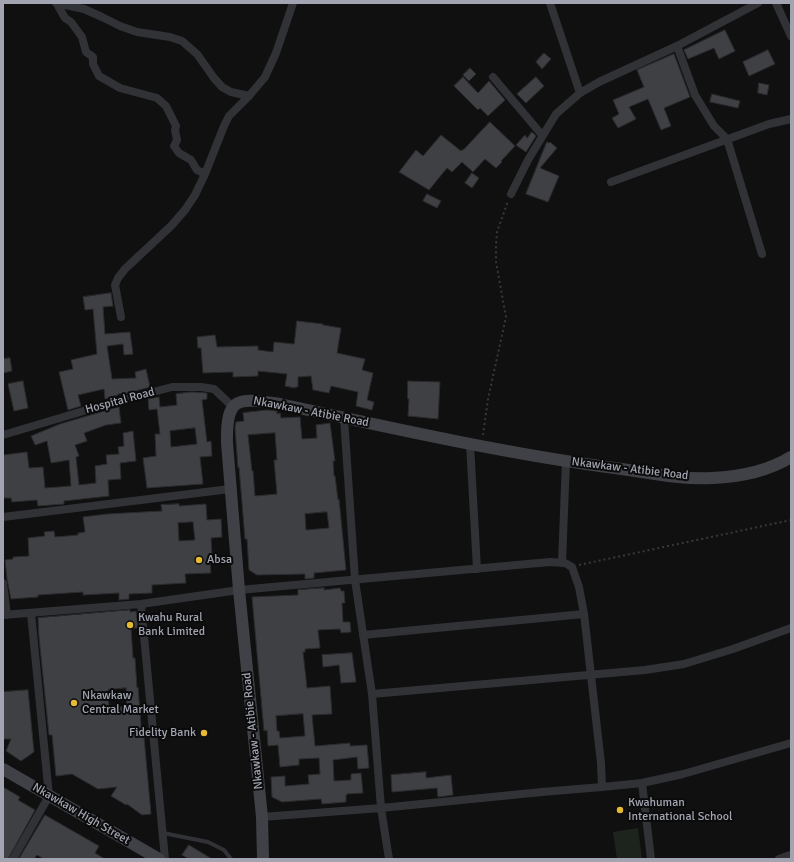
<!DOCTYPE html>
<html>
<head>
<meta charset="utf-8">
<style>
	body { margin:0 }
	#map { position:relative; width:794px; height:862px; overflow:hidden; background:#101011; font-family:Signika,sans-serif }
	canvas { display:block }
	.frame { position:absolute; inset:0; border:4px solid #a2a5b1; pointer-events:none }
</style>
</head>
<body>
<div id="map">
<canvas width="794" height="862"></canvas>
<div class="frame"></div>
</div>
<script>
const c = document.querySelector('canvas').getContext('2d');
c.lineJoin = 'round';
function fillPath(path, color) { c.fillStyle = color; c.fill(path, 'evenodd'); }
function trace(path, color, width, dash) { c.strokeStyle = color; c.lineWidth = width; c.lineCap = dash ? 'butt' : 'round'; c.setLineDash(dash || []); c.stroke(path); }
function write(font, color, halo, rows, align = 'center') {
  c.font = font + ' Signika,sans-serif'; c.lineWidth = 4; c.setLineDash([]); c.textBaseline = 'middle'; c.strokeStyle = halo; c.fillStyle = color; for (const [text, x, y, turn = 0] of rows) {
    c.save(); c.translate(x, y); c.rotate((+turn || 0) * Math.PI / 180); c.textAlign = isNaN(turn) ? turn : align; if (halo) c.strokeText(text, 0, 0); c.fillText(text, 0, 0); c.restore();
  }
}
fillPath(new Path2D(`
	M 638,828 L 642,859 L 617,859 L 613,832 Z`), '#1d241e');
const building = new Path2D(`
	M 725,30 L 735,51 L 719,59 L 714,48 L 688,59 L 684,50 Z
	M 768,50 L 775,64 L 749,76 L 743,62 Z
	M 544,53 L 551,59 L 542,69 L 536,62 Z
	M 674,54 L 690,97 L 664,108 L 671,126 L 661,130 L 648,99 L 629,107 L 636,119 L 618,128 L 612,118 L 619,114 L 613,100 L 644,87 L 637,70 Z
	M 470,68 L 476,74 L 469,81 L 463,75 Z
	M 463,77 L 478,93 L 489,81 L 505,100 L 488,116 L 480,108 L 478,110 L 454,86 Z
	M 536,77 L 544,86 L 526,103 L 517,94 Z
	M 759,83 L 769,85 L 767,95 L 758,93 Z
	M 712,94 L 740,101 L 738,108 L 710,102 Z
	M 490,122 L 515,146 L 501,161 L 502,162 L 496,168 L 485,159 L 473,172 L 462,162 L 452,172 L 447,168 L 429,190 L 399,172 L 416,150 L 423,156 L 441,135 L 461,151 L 463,149 L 463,150 Z
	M 532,132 L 536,136 L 526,152 L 516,145 L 525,135 L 527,138 Z
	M 547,142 L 549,143 L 550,142 L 557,148 L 540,168 L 559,176 L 548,202 L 526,194 Z
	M 472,173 L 479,178 L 472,188 L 465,183 Z
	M 427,194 L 441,201 L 437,208 L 423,201 Z
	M 111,293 L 113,306 L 103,307 L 105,334 L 130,332 L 133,354 L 124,355 L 123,344 L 107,346 L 112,379 L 136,378 L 135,372 L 146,369 L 150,387 L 128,393 L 118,394 L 118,395 L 105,399 L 104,389 L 78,395 L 81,406 L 68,410 L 59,372 L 73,369 L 71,360 L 97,354 L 93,309 L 85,310 L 83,297 Z
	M 297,321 L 323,324 L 323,325 L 341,328 L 337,353 L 365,359 L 362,370 L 373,373 L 367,400 L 374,402 L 372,410 L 356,406 L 358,392 L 331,386 L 329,393 L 313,390 L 311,376 L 298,377 L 298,387 L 295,387 L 295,388 L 285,386 L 287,374 L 258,371 L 258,376 L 233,377 L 233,372 L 203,373 L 201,348 L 198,348 L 197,337 L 215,335 L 217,347 L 258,346 L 258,350 L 273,352 L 274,342 L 294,344 Z
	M 10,358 L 12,371 L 3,373 L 3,359 Z
	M 23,381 L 28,408 L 14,411 L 8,384 Z
	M 408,381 L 440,382 L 438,419 L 408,416 L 409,399 L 408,399 Z
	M 192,392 L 207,393 L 207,399 L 202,400 L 207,442 L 211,441 L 212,456 L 200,457 L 203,484 L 147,488 L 143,458 L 156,456 L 155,434 L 160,434 L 157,409 L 149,410 L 148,399 L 159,397 L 160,407 L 177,405 L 176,394 ZM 195,428 L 197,444 L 171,447 L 170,431 Z
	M 119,407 L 121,423 L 106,425 L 84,433 L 87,441 L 75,445 L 79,456 L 76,457 L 79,485 L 96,483 L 95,466 L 107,464 L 106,455 L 119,454 L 118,447 L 124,446 L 123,433 L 133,431 L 136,461 L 120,463 L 121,479 L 108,480 L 109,496 L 64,501 L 64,504 L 38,506 L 37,500 L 12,502 L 11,498 L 3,498 L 3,455 L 27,452 L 29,468 L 43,467 L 45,488 L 71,486 L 69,460 L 51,463 L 47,441 L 35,445 L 31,436 L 60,424 Z
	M 267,410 L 277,411 L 277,414 L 280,413 L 281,418 L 300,417 L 302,439 L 317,438 L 316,425 L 330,423 L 335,461 L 333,461 L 334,476 L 335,476 L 338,500 L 339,499 L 346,570 L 314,573 L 314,578 L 305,579 L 305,574 L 257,575 L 249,570 L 247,539 L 245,539 L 239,467 L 238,468 L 235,428 L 236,422 L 244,421 L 243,413 ZM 275,433 L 277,460 L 274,460 L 277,494 L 255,496 L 253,471 L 252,471 L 248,435 ZM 327,512 L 329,528 L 306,530 L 305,514 Z
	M 179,504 L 179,506 L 206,504 L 207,520 L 221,519 L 222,537 L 211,538 L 212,554 L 209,554 L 211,573 L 185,574 L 186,583 L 152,585 L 152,593 L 129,594 L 129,599 L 119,600 L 119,593 L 83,595 L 83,592 L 38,595 L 38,597 L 11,599 L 7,579 L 5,560 L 13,559 L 13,557 L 29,556 L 28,538 L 45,536 L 44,532 L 54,531 L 55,537 L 78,535 L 78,533 L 85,532 L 83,517 L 107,514 L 162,511 L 161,505 ZM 193,522 L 195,540 L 179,541 L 178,523 Z
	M 324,588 L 324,590 L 340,588 L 341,591 L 344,591 L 345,603 L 342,603 L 343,622 L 350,622 L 351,632 L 341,633 L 340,629 L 318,630 L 320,648 L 305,649 L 305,652 L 303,652 L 307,688 L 330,686 L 332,714 L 312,715 L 315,746 L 350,743 L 350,746 L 367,745 L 369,768 L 358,769 L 357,757 L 333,760 L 334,781 L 351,780 L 351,774 L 361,773 L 363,793 L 347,794 L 346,796 L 346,802 L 322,804 L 321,799 L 282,802 L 272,797 L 271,777 L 285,776 L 285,786 L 309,784 L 308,775 L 320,774 L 319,758 L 299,759 L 299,765 L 280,767 L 278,745 L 268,746 L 267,730 L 264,731 L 252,597 L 298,595 L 298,590 ZM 303,714 L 305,736 L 280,738 L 279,731 L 277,731 L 276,716 Z
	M 130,610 L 130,612 L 136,611 L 138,628 L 131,628 L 133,658 L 135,658 L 137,688 L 138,687 L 142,737 L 144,737 L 151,814 L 142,815 L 127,804 L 126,805 L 111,796 L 117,787 L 98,789 L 72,774 L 56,776 L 52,735 L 49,735 L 39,637 L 38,618 ZM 126,688 L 127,706 L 109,708 L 108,690 Z
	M 352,653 L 356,682 L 341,683 L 339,665 L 323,667 L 322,655 Z
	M 28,690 L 34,752 L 21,761 L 6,751 L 11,739 L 3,739 L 3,692 Z
	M 426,772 L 426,778 L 451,775 L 453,795 L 438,797 L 437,788 L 392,792 L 391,775 Z
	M 3,787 L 20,797 L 18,800 L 35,810 L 8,859 L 3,859 Z
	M 45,815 L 99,846 L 95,853 L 105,859 L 44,859 L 37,855 L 34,859 L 19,859 Z
	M 189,845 L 212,859 L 189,859 L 182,855 Z`);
fillPath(building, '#3f4044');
trace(building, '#2b2a2d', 1);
trace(new Path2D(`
	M 483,435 L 488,399 L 506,317 L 496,262 L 496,245 L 497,232 L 508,201
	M 579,565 L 791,520`), '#38393d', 2, [2, 3]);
trace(new Path2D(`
	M 163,833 L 208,842 L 224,850 L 231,859`), '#313236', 4);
trace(new Path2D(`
	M 56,3 L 84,9 L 102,17 L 120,26 L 137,32 L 170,37 L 182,41 L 197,54 L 214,78 L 222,87 L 231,92 L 249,96
	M 550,3 L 580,93
	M 776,3 L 791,36
	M 57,4 L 65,18 L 71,22 L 82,37 L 86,52 L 93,57 L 93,64 L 99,76 L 120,88 L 157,98 L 166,106 L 176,126 L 175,130 L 177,140 L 174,146 L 179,153 L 191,160 L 197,170 L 205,174
	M 677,46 L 695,95 L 714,126 L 727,139 L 762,254
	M 493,77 L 542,135
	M 611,182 L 769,124 L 791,119
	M 511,194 L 528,160 L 556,114 L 580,93 L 599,82 L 677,46 L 758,3
	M 121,317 L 115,285 L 118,278 L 125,269 L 171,226 L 185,210 L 195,195 L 205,174 L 224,126 L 229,116 L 249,96 L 265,77 L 276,53 L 293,3
	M 344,418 L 355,580 L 372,694 L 381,808 L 389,859
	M 3,435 L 100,406 L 172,387 L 201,387 L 214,389 L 233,407
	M 470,444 L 477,569
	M 3,517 L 230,489
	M 562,563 L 566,461
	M 3,583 L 7,615
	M 141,604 L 165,859
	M 3,615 L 141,604 L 239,590 L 550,562 L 565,563 L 572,567 L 579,587 L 584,614 L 601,763 L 602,787 L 542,792 L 381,808 L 262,817
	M 363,635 L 584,614
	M 372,694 L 645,670 L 684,664 L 733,649 L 791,628
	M 642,783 L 651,859
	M 602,787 L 642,783 L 683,774 L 791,743
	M 13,859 L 49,796 L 31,613
	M 779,859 L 790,855`), '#313236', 8);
trace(new Path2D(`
	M 3,769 L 159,859
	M 263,859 L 262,817 L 239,590 L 227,443 C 226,395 238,398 280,404 C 388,427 497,452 607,467 C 641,471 678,480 712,478 C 739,477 768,471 791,457`), '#404146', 12);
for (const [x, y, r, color] of [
	[199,560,4,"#e5ba35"],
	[130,625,4,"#e5ba35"],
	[74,703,4,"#e5ba35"],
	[204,733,4,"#e5ba35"],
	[620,810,4,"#e5ba35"]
]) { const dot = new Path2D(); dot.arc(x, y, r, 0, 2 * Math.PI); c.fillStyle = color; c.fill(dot); trace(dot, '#0b0b0c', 1.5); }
write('12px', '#a2a5b1', '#0b0b0c', [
	["Hospital Road",120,401,-15],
	["Nkawkaw - Atibie Road",311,412,11],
	["Nkawkaw - Atibie Road",630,469,7],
	["Nkawkaw - Atibie Road",253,731,-96],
	["Nkawkaw High Street",81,814,30]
]);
write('12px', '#a2a5b1', '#0b0b0c', [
	["Absa",207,560],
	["Kwahu Rural",138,618],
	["Bank Limited",138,632],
	["Nkawkaw",82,696],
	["Central Market",82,710],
	["Fidelity Bank",196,733,"right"],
	["Kwahuman",628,803],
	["International School",628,817]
], 'left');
</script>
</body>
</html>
